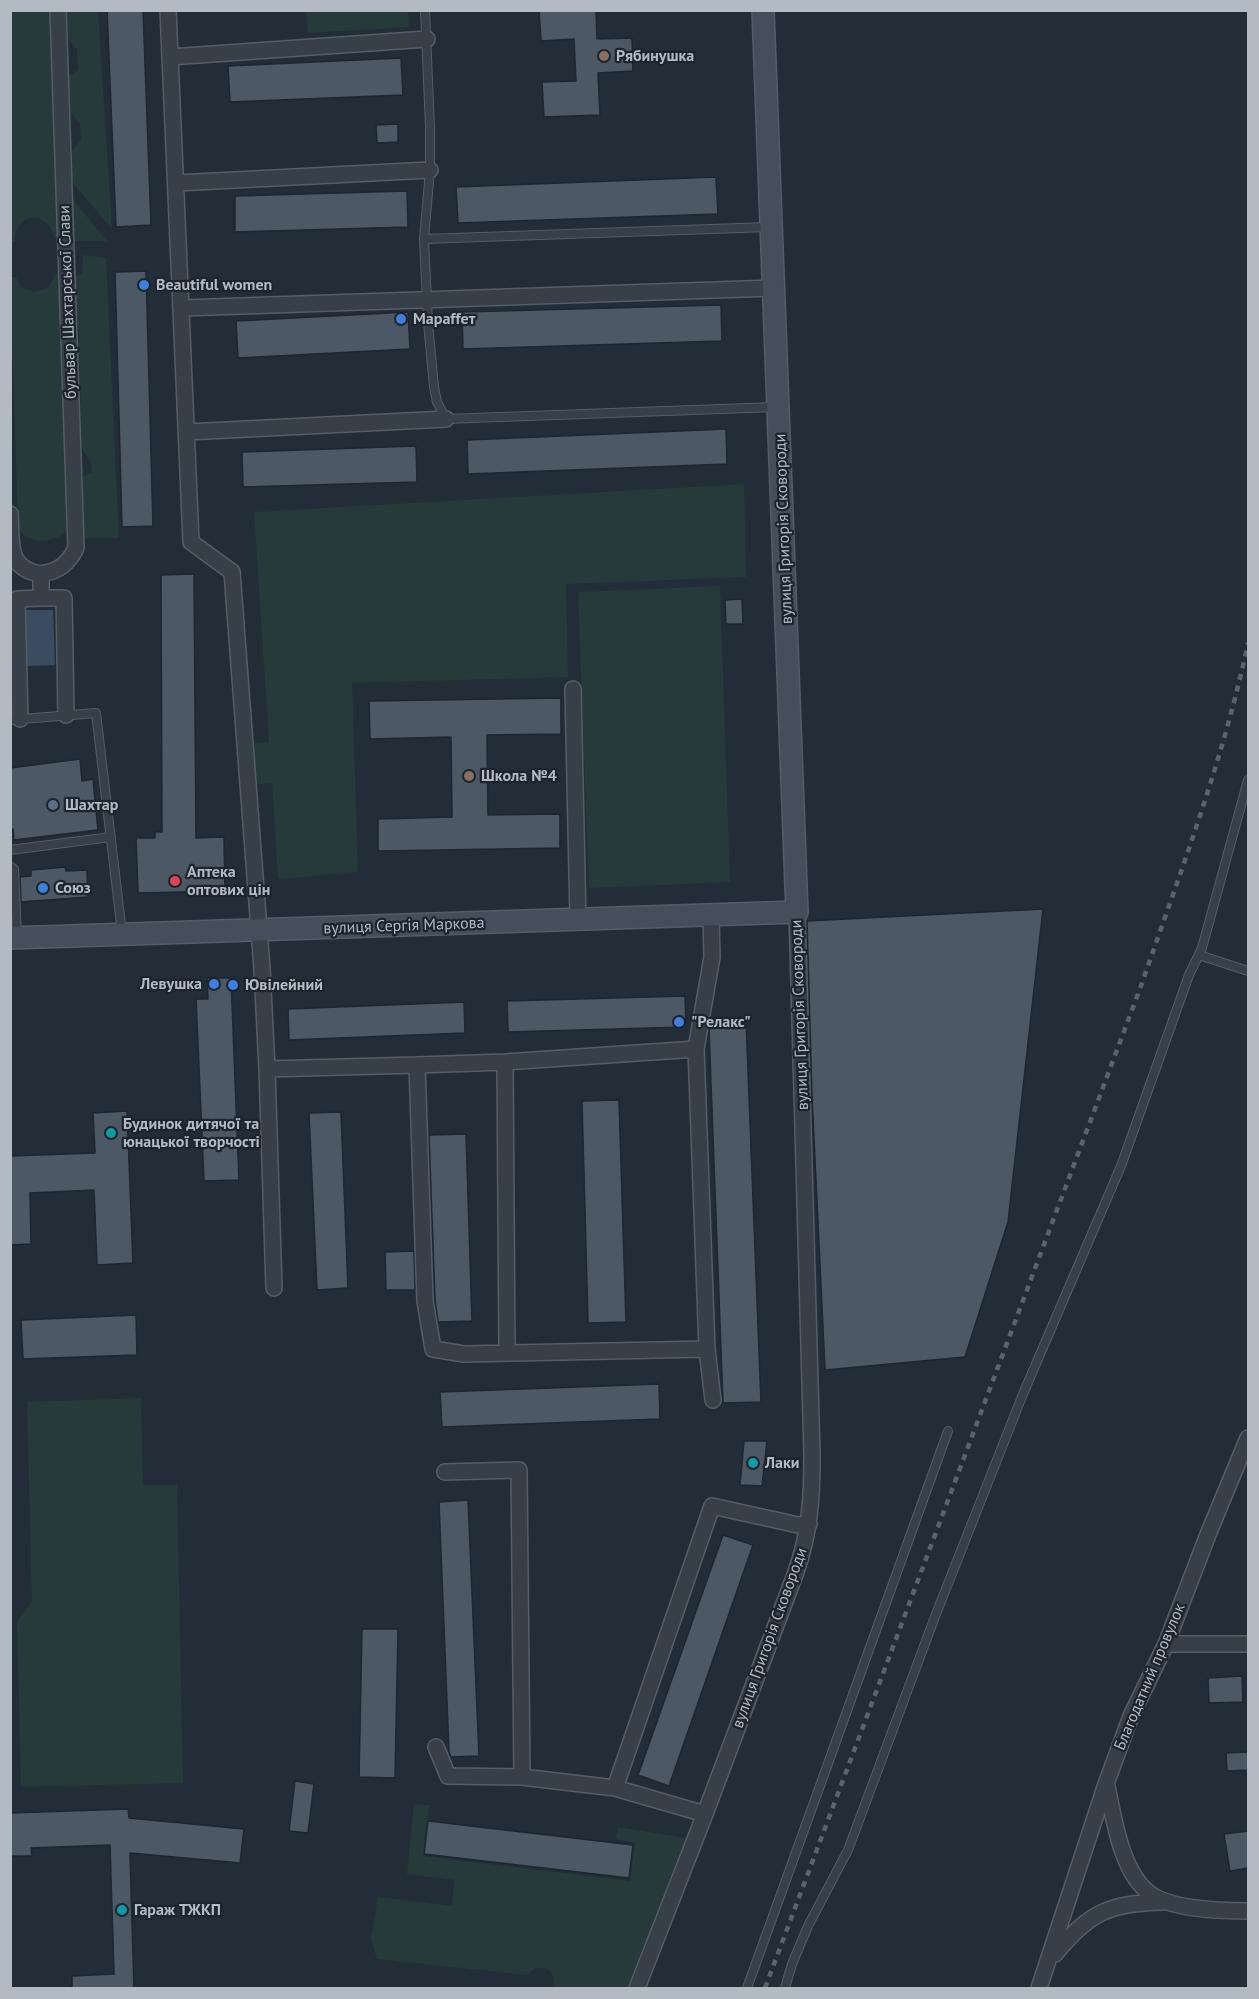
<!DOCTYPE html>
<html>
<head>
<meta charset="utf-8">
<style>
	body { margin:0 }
	#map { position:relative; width:1259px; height:1999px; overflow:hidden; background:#232d38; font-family:"PT Sans",sans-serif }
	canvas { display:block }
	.frame { position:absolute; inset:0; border:12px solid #b2bac4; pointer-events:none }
</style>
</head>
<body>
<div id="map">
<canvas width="1259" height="1999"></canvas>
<div class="frame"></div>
</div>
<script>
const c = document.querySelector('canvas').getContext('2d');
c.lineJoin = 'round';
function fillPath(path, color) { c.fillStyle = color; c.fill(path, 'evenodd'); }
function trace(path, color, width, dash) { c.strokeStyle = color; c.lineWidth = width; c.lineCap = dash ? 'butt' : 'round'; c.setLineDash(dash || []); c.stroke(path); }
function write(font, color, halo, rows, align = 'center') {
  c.font = font + ' "PT Sans",sans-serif'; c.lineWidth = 4.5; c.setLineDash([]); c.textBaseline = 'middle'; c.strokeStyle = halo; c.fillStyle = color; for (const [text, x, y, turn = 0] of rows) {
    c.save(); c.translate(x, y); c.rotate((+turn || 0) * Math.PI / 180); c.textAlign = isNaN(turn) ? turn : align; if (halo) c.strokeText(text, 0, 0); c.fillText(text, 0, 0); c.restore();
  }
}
fillPath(new Path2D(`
	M 11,11 L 54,11 L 62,237 L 54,238 C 49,209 14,213 15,241 L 11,242 Z
	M 65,11 L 98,11 L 112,229 L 72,182 L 72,151 L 81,140 L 80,124 L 69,110 L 69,76 L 78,70 L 77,50 L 65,34 Z
	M 306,11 L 408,11 L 409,27 L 308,33 Z
	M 71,197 L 107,241 L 75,241 Z
	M 83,255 L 106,258 L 119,538 L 82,538 L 82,477 L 92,473 L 91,462 L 82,449 L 78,315 L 74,308 L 74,276 L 82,274 Z
	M 55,275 L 61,275 L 69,527 C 60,544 23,547 18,525 L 10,277 L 16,277 L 21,287 L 34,292 L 48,288 Z
	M 744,484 L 746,577 L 566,584 L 568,677 L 352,683 L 358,872 L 278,879 L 272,783 L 247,785 L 244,744 L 269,742 L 254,512 Z
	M 720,586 L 730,882 L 589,888 L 578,592 Z
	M 141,1398 L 143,1485 L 177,1485 L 183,1783 L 21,1787 L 17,1622 L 32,1602 L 27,1402 Z
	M 414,1804 L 429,1805 L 423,1856 L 630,1881 L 635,1843 L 616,1839 L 618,1827 L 686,1838 L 627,1988 L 552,1988 C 560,1970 539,1960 528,1975 L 377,1959 L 371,1938 L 378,1897 L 452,1906 L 454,1880 L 407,1874 Z`), '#263a3a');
fillPath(new Path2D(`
	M 26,610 L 53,610 L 55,665 L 27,666 Z`), '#3a4c60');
const building = new Path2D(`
	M 107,10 L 143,10 L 151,225 L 116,227 Z
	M 539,10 L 596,10 L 597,39 L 632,38 L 633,71 L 598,73 L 600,115 L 544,117 L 542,82 L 576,81 L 574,39 L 541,41 Z
	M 401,58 L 403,95 L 230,102 L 228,66 Z
	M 398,124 L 398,142 L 377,143 L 376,125 Z
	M 716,177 L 718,214 L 458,223 L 456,187 Z
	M 407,191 L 408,227 L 235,232 L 235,196 Z
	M 146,271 L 153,526 L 122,527 L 115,272 Z
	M 721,305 L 722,341 L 463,349 L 462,312 Z
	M 408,312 L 410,349 L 238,358 L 236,321 Z
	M 726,429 L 727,464 L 468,474 L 467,440 Z
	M 416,446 L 417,482 L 243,487 L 242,452 Z
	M 194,574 L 196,838 L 224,837 L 225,891 L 138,893 L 136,838 L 155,838 L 155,832 L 162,832 L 161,575 Z
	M 742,599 L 743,624 L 726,624 L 725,600 Z
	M 561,698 L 561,734 L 487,735 L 488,815 L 560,814 L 560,848 L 378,851 L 378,819 L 452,817 L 451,737 L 370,739 L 369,701 Z
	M 80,759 L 82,781 L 93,779 L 98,830 L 14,840 L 13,829 L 10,829 L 10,768 Z
	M 65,867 L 66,871 L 87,870 L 88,897 L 21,902 L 20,877 L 31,876 L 31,870 Z
	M 1043,909 L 1008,1222 L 965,1357 L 825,1370 L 812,1097 L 807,921 Z
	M 207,978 L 231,978 L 239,1180 L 204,1181 L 196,999 L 208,999 Z
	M 685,996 L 686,1027 L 508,1032 L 507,1001 Z
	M 464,1002 L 465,1033 L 289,1040 L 288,1009 Z
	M 746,1020 L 761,1402 L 723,1403 L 709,1030 L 711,1022 Z
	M 619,1100 L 626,1322 L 588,1323 L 582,1101 Z
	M 127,1111 L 133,1263 L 97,1265 L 94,1190 L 30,1193 L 31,1244 L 10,1245 L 10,1156 L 95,1153 L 93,1113 Z
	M 341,1112 L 348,1288 L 317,1290 L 309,1113 Z
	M 466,1134 L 472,1321 L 438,1322 L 435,1300 L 429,1135 Z
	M 414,1251 L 415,1290 L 386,1290 L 385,1252 Z
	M 136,1315 L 137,1355 L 23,1359 L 21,1320 Z
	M 659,1384 L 660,1419 L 442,1427 L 440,1392 Z
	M 744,1441 L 767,1441 L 762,1486 L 740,1485 Z
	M 468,1500 L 479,1756 L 451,1757 L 449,1752 L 439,1502 Z
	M 723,1535 L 753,1545 L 669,1786 L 638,1775 Z
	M 362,1629 L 398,1629 L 395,1778 L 359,1777 Z
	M 1242,1676 L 1243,1702 L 1209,1703 L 1208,1678 Z
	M 1248,1752 L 1248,1770 L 1227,1771 L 1226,1753 Z
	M 295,1781 L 314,1784 L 308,1833 L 289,1831 Z
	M 128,1809 L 129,1818 L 244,1829 L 240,1863 L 130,1853 L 134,1989 L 72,1989 L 72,1976 L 114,1974 L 110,1845 L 31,1848 L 32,1856 L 10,1856 L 10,1813 Z
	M 428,1821 L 633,1845 L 629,1878 L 424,1854 Z
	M 1248,1831 L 1248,1868 L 1230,1871 L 1224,1834 Z`);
fillPath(building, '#4c5863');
trace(building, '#1e262f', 1.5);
const lane = new Path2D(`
	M 425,10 L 430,127 L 430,170 L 424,239 L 428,323 L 434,387 L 437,402 L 446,419 L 776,407
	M 424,239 L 769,227
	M 10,720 L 96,713 L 122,933
	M 10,850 L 111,837
	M 10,866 L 14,869 L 17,935
	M 1199,955 L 1248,971
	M 747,1988 L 948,1431
	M 785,1988 L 792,1964 L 808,1926 L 848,1850 L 936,1614 L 1023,1394 L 1121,1166 L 1189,975 L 1202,948 L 1248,780`);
const street = new Path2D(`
	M 58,10 L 76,548 C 68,564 59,571 41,574 L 41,598 L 64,598 L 66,715
	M 168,10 L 191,542 L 232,572 L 262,969 L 267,1069 L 417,1065 L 425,1301 L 433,1349 L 464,1354 L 707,1349
	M 170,57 L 427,39
	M 176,183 L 430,170
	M 182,308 L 774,288
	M 187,432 L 446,419
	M 10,514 C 12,542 6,569 41,574
	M 573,689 L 578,920
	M 20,719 L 17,599 L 41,598
	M 711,916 L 712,957 L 696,1049 L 707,1349 L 713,1400
	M 505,1062 L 507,1353
	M 417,1065 L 505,1062 L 696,1049
	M 267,1069 L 274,1288
	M 445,1472 L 519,1470 L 522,1777
	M 1166,1644 L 1248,1644
	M 436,1747 L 448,1776 L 522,1777 L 615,1788 L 705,1814
	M 1107,1786 C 1114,1819 1121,1871 1149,1893 C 1171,1910 1222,1911 1248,1911
	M 615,1788 L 712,1506 L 798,1525 L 809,1524
	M 1055,1954 C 1089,1912 1110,1903 1163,1902
	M 637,1988 L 705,1814 L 796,1572 C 810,1532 812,1498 812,1455 L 797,912
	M 1039,1988 L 1106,1784 L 1131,1716 L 1166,1644 L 1209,1532 L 1248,1438`);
const secondary = new Path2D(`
	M 10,938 L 797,912 L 763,10`);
trace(lane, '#555d66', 10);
trace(street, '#555d66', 18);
trace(secondary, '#555d66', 24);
trace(lane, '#373f48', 8);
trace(street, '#373f48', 15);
trace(secondary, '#454f5b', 21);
trace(new Path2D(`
	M 765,1988 L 1141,986 C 1180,873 1223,761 1248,643`), '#59646f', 4.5, [6, 6]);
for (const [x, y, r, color] of [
	[604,56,6,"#8d6e63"],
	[144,285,6,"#3f7fe0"],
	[401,319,6,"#3f7fe0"],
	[469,776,6,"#8d6e63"],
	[53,805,6,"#5c6f8a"],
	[175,881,6,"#e0444e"],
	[43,888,6,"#3f7fe0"],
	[214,984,6,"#3f7fe0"],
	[233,985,6,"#3f7fe0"],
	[679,1022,6,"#3f7fe0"],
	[111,1133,6,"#0f9aa8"],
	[753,1463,6,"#0f9aa8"],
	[122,1910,6,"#0f9aa8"]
]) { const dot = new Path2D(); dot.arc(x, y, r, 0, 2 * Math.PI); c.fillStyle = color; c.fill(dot); trace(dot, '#1c242d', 2); }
write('bold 16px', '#b2bac4', '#1c242d', [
	["Рябинушка",616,56],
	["Beautiful women",156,285],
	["Мараffет",413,319],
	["Школа №4",481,776],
	["Шахтар",65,805],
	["Аптека",187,872],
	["оптових цін",187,890],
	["Союз",55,888],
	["Левушка",202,984,"right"],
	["Ювілейний",245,985],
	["\"Релакс\"",691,1022],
	["Будинок дитячої та",123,1124],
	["юнацької творчості",123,1142],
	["Лаки",765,1463],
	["Гараж ТЖКП",134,1910]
], 'left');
write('16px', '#b2bac4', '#1c242d', [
	["бульвар Шахтарської Слави",68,302,-92],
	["вулиця Григорія Сковороди",784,529,-92],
	["вулиця Сергія Маркова",404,926,-2],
	["вулиця Григорія Сковороди",800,1015,-92],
	["вулиця Григорія Сковороди",770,1638,-70],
	["Благодатний провулок",1150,1677,-67]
]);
</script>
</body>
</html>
